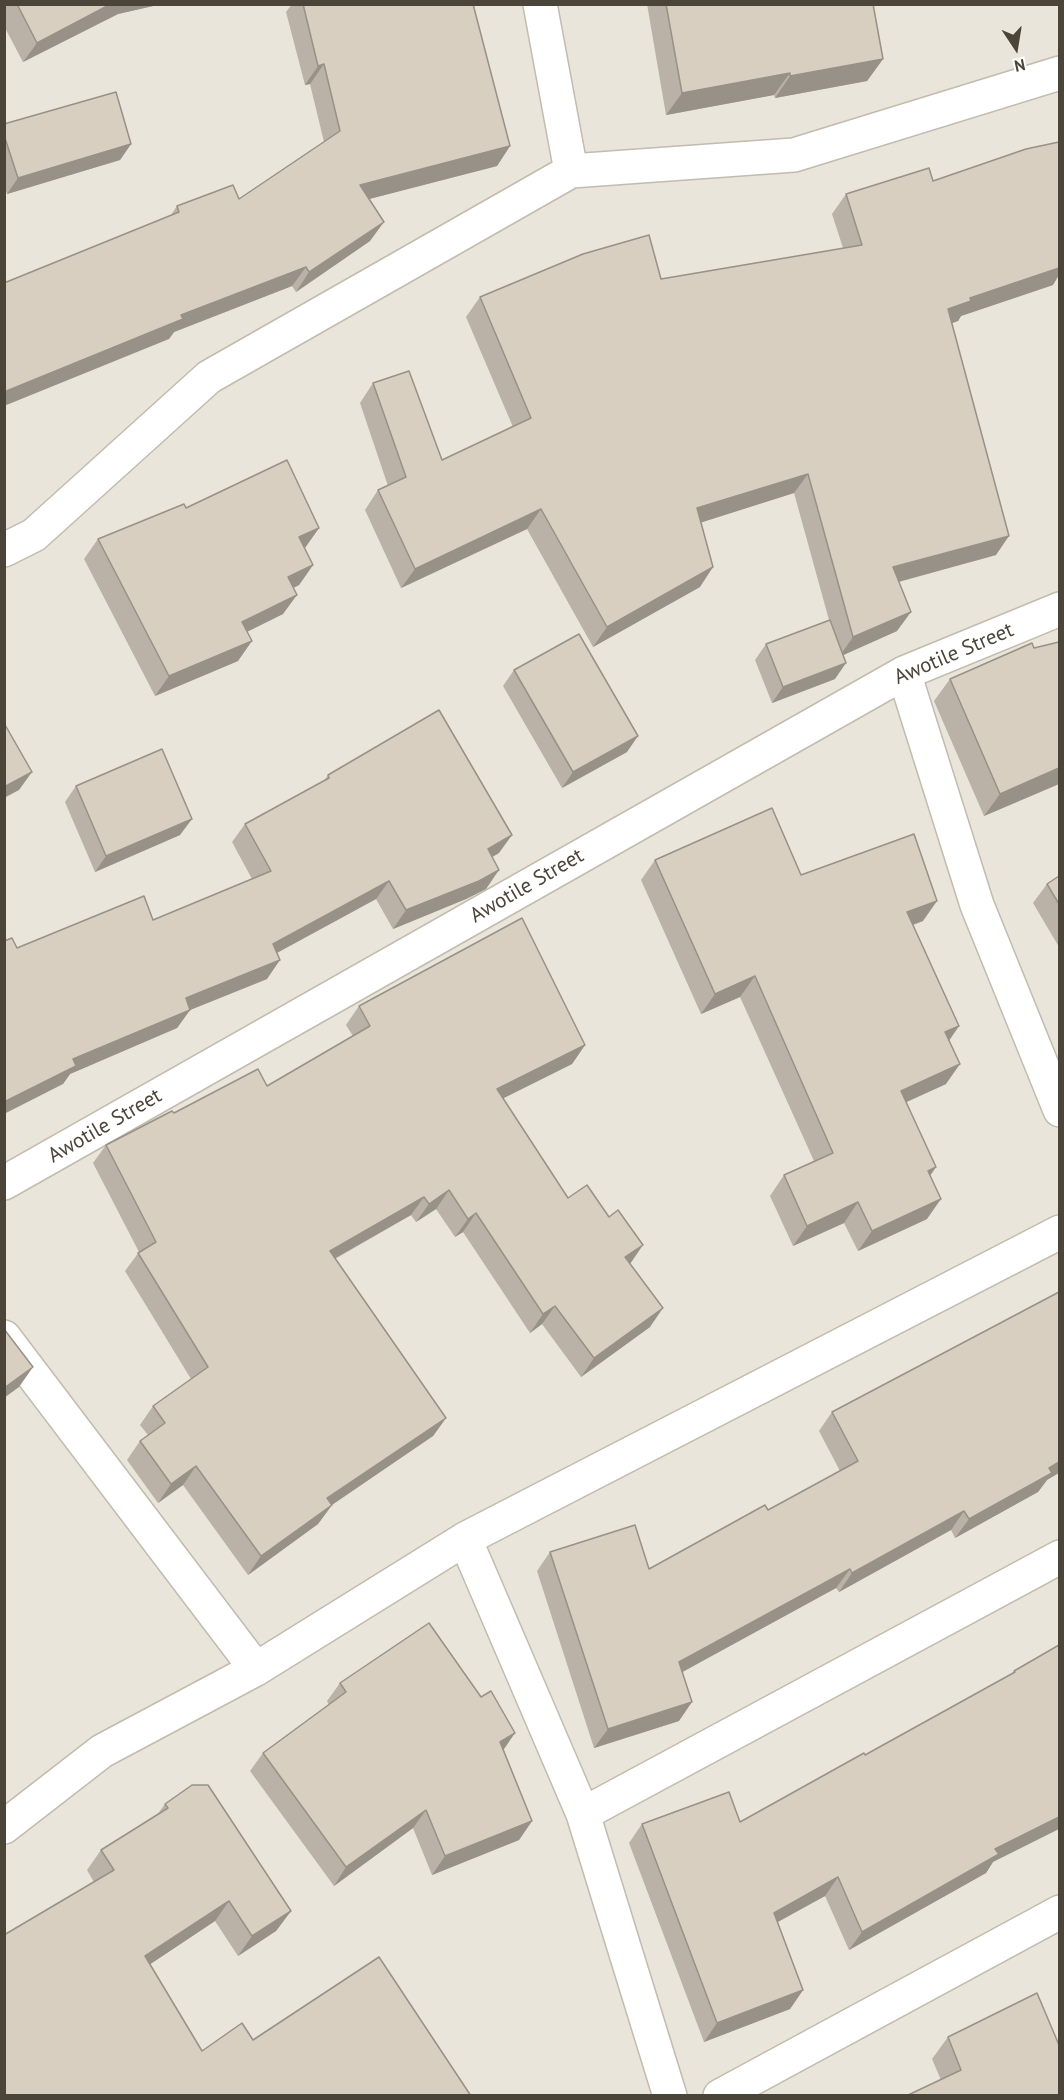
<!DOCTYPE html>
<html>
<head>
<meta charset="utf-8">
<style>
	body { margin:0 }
	#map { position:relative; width:1064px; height:2100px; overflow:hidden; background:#f6f3ec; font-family:"PT Sans",sans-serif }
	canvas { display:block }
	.frame { position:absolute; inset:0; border:6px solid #4b4439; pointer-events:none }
	.north { position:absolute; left:986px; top:18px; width:60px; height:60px; -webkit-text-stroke:4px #fff; paint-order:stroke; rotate:168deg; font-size:16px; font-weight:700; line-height:24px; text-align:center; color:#4b4439 }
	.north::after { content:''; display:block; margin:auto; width:21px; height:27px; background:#4b4439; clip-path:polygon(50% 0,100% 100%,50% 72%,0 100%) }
</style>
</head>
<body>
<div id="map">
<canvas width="1064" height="2100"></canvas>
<div class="frame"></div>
<div class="north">N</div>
</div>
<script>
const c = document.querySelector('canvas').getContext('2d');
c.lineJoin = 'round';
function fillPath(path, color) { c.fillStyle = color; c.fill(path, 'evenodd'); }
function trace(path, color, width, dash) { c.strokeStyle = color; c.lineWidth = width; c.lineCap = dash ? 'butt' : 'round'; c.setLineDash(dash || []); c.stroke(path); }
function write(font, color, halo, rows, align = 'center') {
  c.font = font + ' "PT Sans",sans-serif'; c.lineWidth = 4.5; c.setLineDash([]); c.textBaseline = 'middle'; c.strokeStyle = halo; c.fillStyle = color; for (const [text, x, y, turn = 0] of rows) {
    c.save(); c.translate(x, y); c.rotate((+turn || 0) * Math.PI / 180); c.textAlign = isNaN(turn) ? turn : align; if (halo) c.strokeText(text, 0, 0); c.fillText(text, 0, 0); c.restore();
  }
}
fillPath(new Path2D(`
	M 5,5 L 1059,5 L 1059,2095 L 5,2095 Z`), '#eae5da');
const minor = new Path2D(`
	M 540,4 L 571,171
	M 4,550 L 34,535 L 209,377 L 571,171 L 794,155 L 1060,73
	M 904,673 L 977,905 L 1060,1110
	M 4,1183 L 904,673 L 1060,609
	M 4,1337 L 256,1669
	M 465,1539 L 583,1814 L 670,2096
	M 583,1814 L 1060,1557
	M 4,1827 L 102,1751 L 256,1669 L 465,1539 L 1060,1232
	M 720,2096 L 1060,1912`);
trace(minor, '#c2bbae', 36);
trace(minor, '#fff', 33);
fillPath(new Path2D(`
	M 4,4 L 162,4 L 118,14 L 23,62 L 4,26 Z
	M 292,4 L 473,4 L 510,146 L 497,166 L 369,199 L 370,241 L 296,292 L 292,286 L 174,332 L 169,339 L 171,215 L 177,206 L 239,199 L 324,142 L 310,84 L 305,85 L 286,12 Z
	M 647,4 L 873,4 L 883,59 L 867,81 L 775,98 L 774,95 L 666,115 Z
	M 4,124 L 131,144 L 120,160 L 7,194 L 4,187 Z
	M 933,181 L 1053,285 L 961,316 L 958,321 L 952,323 L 996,555 L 899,582 L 897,631 L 843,655 L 835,679 L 772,703 L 755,660 L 766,644 L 829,620 L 794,493 L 701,522 L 700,587 L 593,647 L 527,529 L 401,588 L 365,510 L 378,490 L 388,486 L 360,403 L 373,383 L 442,460 L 513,427 L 466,317 L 480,297 L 661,279 L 843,248 L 832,214 L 846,194 Z
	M 186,508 L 319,528 L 304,548 L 313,565 L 299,585 L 293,588 L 283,614 L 247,632 L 238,661 L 155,696 L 84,559 L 98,539 Z
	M 1059,642 L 1059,784 L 984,816 L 934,701 L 950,679 L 1034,648 Z
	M 514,670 L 627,752 L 562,788 L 503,686 Z
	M 328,775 L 499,853 L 492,857 L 486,889 L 466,899 L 393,929 L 376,899 L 277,953 L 267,979 L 190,1010 L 177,1028 L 70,1074 L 63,1084 L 17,948 L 153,920 L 252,879 L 232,842 L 245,824 L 324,781 Z
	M 76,786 L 180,835 L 95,872 L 65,802 Z
	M 655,860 L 801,875 L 923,921 L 913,925 L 959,1026 L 949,1041 L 946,1084 L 906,1102 L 930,1176 L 927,1219 L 858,1251 L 844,1223 L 793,1246 L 770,1196 L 784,1175 L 814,1161 L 740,997 L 701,1014 L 641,880 Z
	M 1059,876 L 1059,947 L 1033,903 L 1047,884 Z
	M 359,1006 L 585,1045 L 572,1064 L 503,1098 L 568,1198 L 630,1263 L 650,1327 L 581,1377 L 542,1324 L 530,1333 L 463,1232 L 455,1237 L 436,1209 L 416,1222 L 411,1215 L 335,1259 L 446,1418 L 433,1436 L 332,1505 L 318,1524 L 248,1575 L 183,1485 L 158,1503 L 127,1460 L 140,1441 L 148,1435 L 140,1425 L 153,1406 L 191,1379 L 125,1271 L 139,1252 L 93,1163 L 106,1145 L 174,1113 L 267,1086 L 353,1036 L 346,1025 Z
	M 832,1412 L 1047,1480 L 1038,1492 L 955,1538 L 951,1530 L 839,1592 L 836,1588 L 682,1672 L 679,1721 L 594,1748 L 537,1571 L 550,1552 L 649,1569 L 768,1510 L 840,1471 L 819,1431 Z
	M 1059,1645 L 993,1862 L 986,1873 L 849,1950 L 825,1896 L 778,1922 L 803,1990 L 790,2009 L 704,2042 L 629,1843 L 642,1824 L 740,1822 L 865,1755 L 1012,1674 L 1014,1671 Z
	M 340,1683 L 504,1750 L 532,1821 L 519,1840 L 432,1875 L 413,1828 L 334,1886 L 250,1771 L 263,1753 L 329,1705 L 327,1701 Z
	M 192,1785 L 208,1785 L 291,1911 L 276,1931 L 238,1956 L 215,1921 L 150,1964 L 202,2051 L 242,2023 L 253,2040 L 379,1957 L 471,2096 L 4,2096 L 4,1935 L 94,1882 L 87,1870 L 101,1850 L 157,1815 L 165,1804 Z
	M 948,2037 L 1059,2045 L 941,2080 L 932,2059 Z`), '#bab2a6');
fillPath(new Path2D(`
	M 111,4 L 162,4 L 118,14 L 23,62 L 37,43 Z
	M 883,59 L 867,81 L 775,98 L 790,76 Z
	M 324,64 L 310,84 L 305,85 L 318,66 Z
	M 790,73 L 774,95 L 666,115 L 682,93 Z
	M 131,144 L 120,160 L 7,194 L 18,178 Z
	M 510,146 L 497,166 L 346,205 L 360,185 Z
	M 384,222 L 370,241 L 296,292 L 309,272 Z
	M 306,267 L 292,286 L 174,332 L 169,339 L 4,406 L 4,392 L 181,315 Z
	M 1059,268 L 1059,275 L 1053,285 L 961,316 L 958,321 L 935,329 L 948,309 L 970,298 Z
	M 808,474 L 794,493 L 684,528 L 697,508 Z
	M 541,509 L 527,529 L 401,588 L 415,569 Z
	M 319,528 L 305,548 L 285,557 L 299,537 Z
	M 1009,536 L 996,555 L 879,587 L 893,567 Z
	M 313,565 L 299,585 L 275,597 L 288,577 Z
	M 713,567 L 700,587 L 593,647 L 607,627 Z
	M 297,595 L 283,614 L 228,641 L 242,622 Z
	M 911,612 L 897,631 L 839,657 L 853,637 Z
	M 252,641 L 238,661 L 155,696 L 169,676 Z
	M 846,663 L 835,679 L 772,703 L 783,687 Z
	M 638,736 L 627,752 L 562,788 L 573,772 Z
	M 1059,768 L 1059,784 L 984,816 L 1000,794 Z
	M 32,772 L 19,790 L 4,798 L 4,787 Z
	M 192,819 L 180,835 L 95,872 L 106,856 Z
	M 512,835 L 499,853 L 475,867 L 488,849 Z
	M 499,870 L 486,889 L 466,899 L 393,929 L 406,910 Z
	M 389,881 L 376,899 L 260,962 L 273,944 Z
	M 937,901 L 923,921 L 892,932 L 907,912 Z
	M 280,960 L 267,979 L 190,1010 L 177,1028 L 70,1074 L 63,1084 L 4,1114 L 4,1102 L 73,1059 L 186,998 Z
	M 755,976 L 740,997 L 701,1014 L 715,994 Z
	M 959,1026 L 945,1046 L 945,1032 Z
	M 585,1045 L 572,1064 L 484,1108 L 497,1089 Z
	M 960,1064 L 946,1084 L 887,1111 L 901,1091 Z
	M 936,1167 L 922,1188 L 928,1171 Z
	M 449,1190 L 436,1209 L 416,1222 L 429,1204 Z
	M 424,1197 L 411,1215 L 316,1269 L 330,1251 Z
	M 941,1199 L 927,1219 L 858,1251 L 872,1231 Z
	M 858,1202 L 844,1223 L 793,1246 L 807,1226 Z
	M 476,1213 L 463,1232 L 455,1237 L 468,1219 Z
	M 643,1245 L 630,1264 L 625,1257 Z
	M 555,1306 L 542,1324 L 530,1333 L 543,1314 Z
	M 663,1308 L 650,1327 L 581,1377 L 594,1358 Z
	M 33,1367 L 19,1387 L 4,1398 L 4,1388 Z
	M 446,1418 L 433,1436 L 314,1517 L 327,1498 Z
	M 1059,1462 L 1059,1473 L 1047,1480 L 1038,1492 L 955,1538 L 969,1519 Z
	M 196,1466 L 183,1485 L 158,1503 L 171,1484 Z
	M 332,1505 L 318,1524 L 248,1575 L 261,1556 Z
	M 964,1511 L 951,1530 L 839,1592 L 852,1573 Z
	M 850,1569 L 836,1588 L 666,1681 L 679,1662 Z
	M 692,1702 L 679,1721 L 594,1748 L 608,1729 Z
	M 515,1733 L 502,1752 L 500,1742 Z
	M 426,1810 L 413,1828 L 334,1886 L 346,1867 Z
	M 1059,1817 L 1059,1829 L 993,1862 L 986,1873 L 849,1950 L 862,1932 L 995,1849 Z
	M 532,1821 L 519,1840 L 432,1875 L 445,1856 Z
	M 838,1877 L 825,1896 L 761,1931 L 774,1913 Z
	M 229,1901 L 215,1921 L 131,1977 L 145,1956 Z
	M 291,1911 L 276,1931 L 238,1956 L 252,1936 Z
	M 803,1990 L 790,2009 L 704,2042 L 717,2023 Z`), '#979187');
const building = new Path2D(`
	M 17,4 L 111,4 L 37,43 Z
	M 303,4 L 473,4 L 510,146 L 360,185 L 384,222 L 309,272 L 306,267 L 181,315 L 183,319 L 4,392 L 4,283 L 179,212 L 177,206 L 233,185 L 239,199 L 340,131 L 324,64 L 318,66 Z
	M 666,4 L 873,4 L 883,59 L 790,76 L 790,73 L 682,93 Z
	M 116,92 L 131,144 L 18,178 L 4,135 L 4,124 Z
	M 1059,142 L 1059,268 L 970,298 L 971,301 L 948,309 L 1009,536 L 893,567 L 911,612 L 853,637 L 808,474 L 697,508 L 713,567 L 607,627 L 541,509 L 415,569 L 378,490 L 406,477 L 373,383 L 409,371 L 442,460 L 531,418 L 480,297 L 583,254 L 649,235 L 661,279 L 862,245 L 846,194 L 929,168 L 933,181 L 1026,149 Z
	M 287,460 L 319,528 L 299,537 L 313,565 L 288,577 L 297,595 L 242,622 L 252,641 L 169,676 L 98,539 L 184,504 L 186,508 Z
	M 830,620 L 846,663 L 783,687 L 766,644 Z
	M 579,634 L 638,736 L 573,772 L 514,670 Z
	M 1059,642 L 1059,768 L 1000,794 L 950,679 L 1032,643 L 1034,648 Z
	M 439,710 L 512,835 L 488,849 L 499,870 L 479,881 L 406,910 L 389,881 L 273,944 L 280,960 L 186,998 L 190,1010 L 73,1059 L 76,1066 L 4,1102 L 4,941 L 12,938 L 17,948 L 144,896 L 153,920 L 271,871 L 245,824 L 329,778 L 328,775 Z
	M 4,723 L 32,772 L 4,787 Z
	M 162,749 L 192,819 L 106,856 L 76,786 Z
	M 772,808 L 801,875 L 914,834 L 937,901 L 907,912 L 959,1026 L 945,1032 L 960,1064 L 901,1091 L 936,1167 L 928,1171 L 941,1199 L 872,1231 L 858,1202 L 807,1226 L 784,1175 L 833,1153 L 755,976 L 715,994 L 655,860 Z
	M 1059,876 L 1059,904 L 1047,884 Z
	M 522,918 L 585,1045 L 497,1089 L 568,1198 L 587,1185 L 609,1217 L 618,1210 L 643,1245 L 625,1257 L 663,1308 L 594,1358 L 555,1306 L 543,1314 L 476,1213 L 468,1219 L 449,1190 L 429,1204 L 424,1197 L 330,1251 L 446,1418 L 327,1498 L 332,1505 L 261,1556 L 196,1466 L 171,1484 L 140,1441 L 165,1423 L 153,1406 L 208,1367 L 138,1253 L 156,1242 L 106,1145 L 172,1111 L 174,1113 L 258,1069 L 267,1086 L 370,1026 L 359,1006 Z
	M 1059,1292 L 1059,1462 L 1049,1468 L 1052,1473 L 969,1519 L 964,1511 L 852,1573 L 850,1569 L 679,1662 L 692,1702 L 608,1729 L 550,1552 L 635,1525 L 649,1569 L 765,1505 L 768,1510 L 858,1461 L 832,1412 Z
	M 4,1329 L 33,1367 L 4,1388 Z
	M 429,1623 L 481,1697 L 491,1691 L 515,1733 L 500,1742 L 532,1821 L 445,1856 L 426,1810 L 346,1867 L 263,1753 L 346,1692 L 340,1683 Z
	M 1059,1645 L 1059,1817 L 995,1849 L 999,1854 L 862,1932 L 838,1877 L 774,1913 L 803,1990 L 717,2023 L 642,1824 L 729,1792 L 740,1822 L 864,1753 L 865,1755 L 1015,1672 L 1014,1671 Z
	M 192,1785 L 208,1785 L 291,1911 L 252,1936 L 229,1901 L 145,1956 L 202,2051 L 242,2023 L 253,2040 L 379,1957 L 471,2096 L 4,2096 L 4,1935 L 114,1870 L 101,1850 L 168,1808 L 165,1804 Z
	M 1037,1993 L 1059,2045 L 1059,2096 L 906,2096 L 961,2070 L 948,2037 Z`);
fillPath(building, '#d8cfc1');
trace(building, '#979187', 1.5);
write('21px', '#4b4439', '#fff', [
	["Awotile Street",954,654,-23],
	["Awotile Street",527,886,-30],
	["Awotile Street",105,1126,-30]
]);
</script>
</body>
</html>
